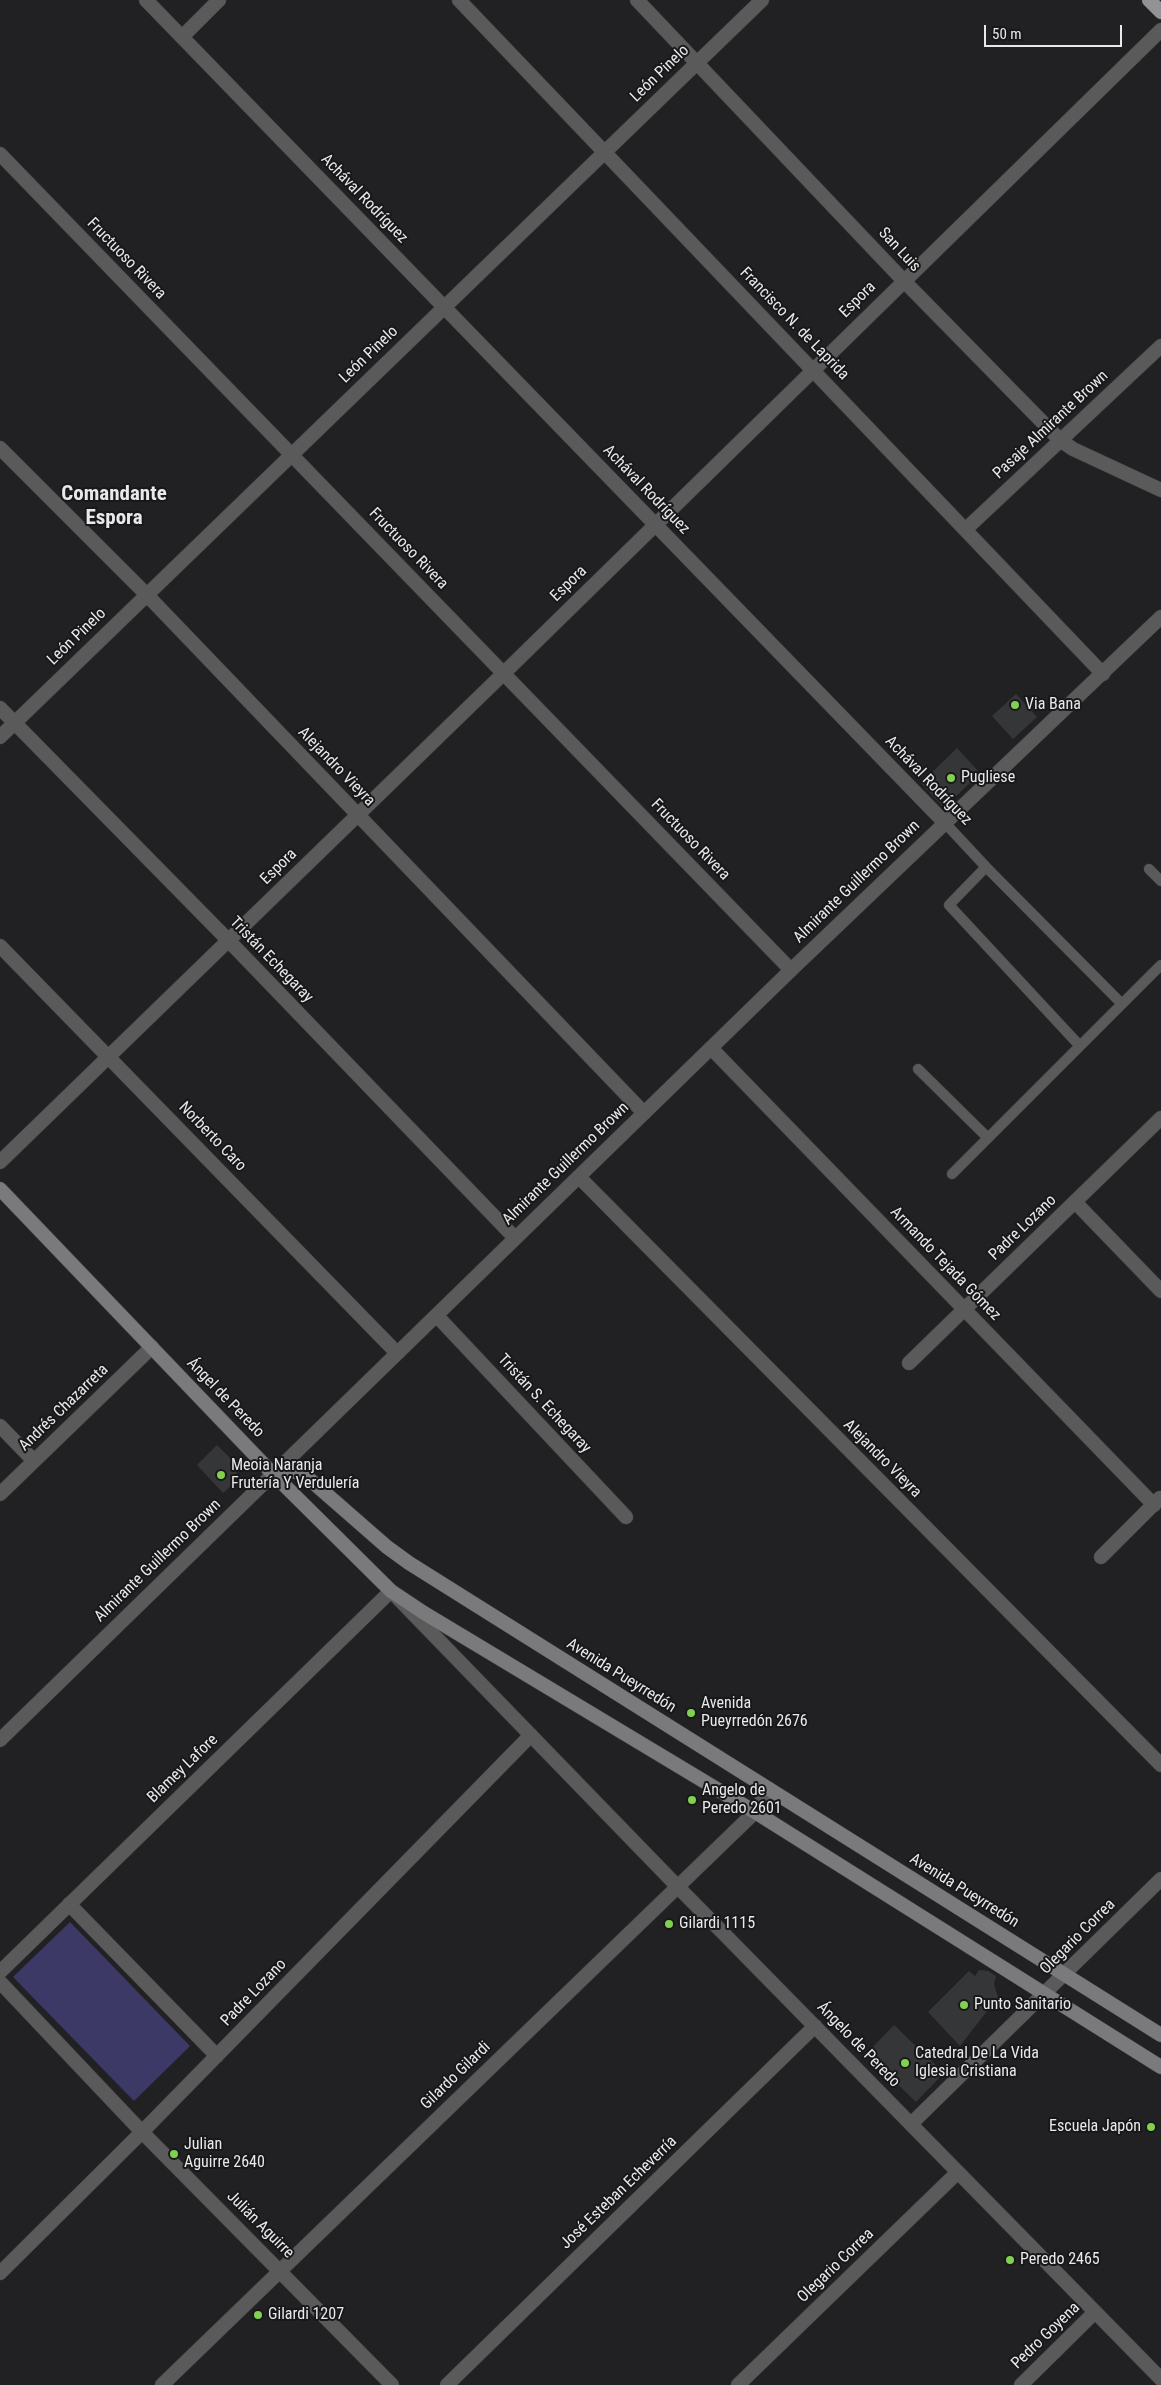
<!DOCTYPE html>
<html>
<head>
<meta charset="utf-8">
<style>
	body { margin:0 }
	#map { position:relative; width:1161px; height:2385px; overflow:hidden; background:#212123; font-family:"Roboto Condensed",sans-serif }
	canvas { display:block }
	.scale { position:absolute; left:984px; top:25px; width:138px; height:22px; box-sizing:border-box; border:2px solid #e9e9eb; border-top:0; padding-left:6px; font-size:15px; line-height:18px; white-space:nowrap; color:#e9e9eb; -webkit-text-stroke:4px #18181a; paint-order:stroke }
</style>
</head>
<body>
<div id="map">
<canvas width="1161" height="2385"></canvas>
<div class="scale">50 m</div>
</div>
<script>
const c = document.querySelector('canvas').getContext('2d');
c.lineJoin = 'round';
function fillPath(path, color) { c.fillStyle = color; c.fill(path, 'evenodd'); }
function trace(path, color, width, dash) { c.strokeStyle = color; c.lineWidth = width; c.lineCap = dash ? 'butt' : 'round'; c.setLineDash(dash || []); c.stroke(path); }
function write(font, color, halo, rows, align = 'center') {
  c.font = font + ' "Roboto Condensed",sans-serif'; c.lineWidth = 4; c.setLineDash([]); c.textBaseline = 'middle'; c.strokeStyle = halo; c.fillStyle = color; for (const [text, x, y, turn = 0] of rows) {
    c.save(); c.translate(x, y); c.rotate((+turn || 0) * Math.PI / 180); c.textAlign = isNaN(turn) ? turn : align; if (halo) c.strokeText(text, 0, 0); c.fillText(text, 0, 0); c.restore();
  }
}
fillPath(new Path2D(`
	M 70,1922 L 190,2046 L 134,2101 L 13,1977 Z`), '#3c3966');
fillPath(new Path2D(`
	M 1016,694 L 1037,717 L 1013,739 L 992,716 Z
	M 957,748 L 980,773 L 944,808 L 921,783 Z
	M 217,1445 L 238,1466 L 234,1483 L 223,1493 L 197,1465 Z
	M 979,1970 L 988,1971 L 996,1976 L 994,1984 L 998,1997 L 960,2046 L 928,2012 L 969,1971 L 975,1976 Z
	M 894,2025 L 944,2073 L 916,2102 L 866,2054 Z`), '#353638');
const service = new Path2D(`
	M 945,823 L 986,867 L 1121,1003
	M 986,867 L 949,905 L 1079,1045
	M 1149,869 L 1161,881
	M 918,1069 L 988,1138
	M 952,1174 L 1161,965`);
const minor = new Path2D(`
	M 146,0 L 945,823
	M 459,0 L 1103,674
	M 637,0 L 903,280 L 1060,440 L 1073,449 L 1161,490
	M 182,37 L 219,0
	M 0,154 L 791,970
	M 0,448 L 146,594 L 644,1113
	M 966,529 L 1161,346
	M 0,708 L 228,940 L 515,1238
	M 0,737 L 762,0
	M 0,946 L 397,1353
	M 711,1048 L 1154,1505
	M 0,1162 L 504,673 L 1161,30
	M 579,1177 L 1161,1765
	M 1075,1202 L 1161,1291
	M 437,1316 L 626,1517
	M 909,1363 L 1161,1118
	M 0,1426 L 34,1461
	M 0,1494 L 152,1347
	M 1101,1557 L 1160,1498
	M 69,1904 L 217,2056
	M 0,1972 L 391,1591 L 677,1886 L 1161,2379
	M 0,1982 L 142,2132 L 392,2385
	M 911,2124 L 1161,1879
	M 0,2273 L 142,2132 L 531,1735
	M 162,2385 L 755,1812 L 769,1789
	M 447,2385 L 815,2026
	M 738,2385 L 958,2172
	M 1021,2385 L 1095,2312`);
const tertiary = new Path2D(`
	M 0,1740 L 791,970 L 1161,617`);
const secondary = new Path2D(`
	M 0,1189 L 273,1474 L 391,1591 L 424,1613 L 755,1812 L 1161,2067
	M 273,1474 L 294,1471 L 308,1478 L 387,1547 L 409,1563 L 1161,2035`);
const primary = new Path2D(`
	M 1149,0 L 1161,12`);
trace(service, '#3d3d3f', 11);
trace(minor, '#3d3d3f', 15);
trace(tertiary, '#3d3d3f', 15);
trace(secondary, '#3d3d3f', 15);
trace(primary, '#3d3d3f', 15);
trace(service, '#5a5a5b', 10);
trace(minor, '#5a5a5b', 14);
trace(tertiary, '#5a5a5b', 14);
trace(secondary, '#7a7a7c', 14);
trace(primary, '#939396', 14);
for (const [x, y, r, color] of [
	[1015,705,5,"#82d050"],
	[951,778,5,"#82d050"],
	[221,1475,5,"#82d050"],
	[691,1713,5,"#82d050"],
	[692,1800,5,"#82d050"],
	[669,1924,5,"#82d050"],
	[964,2005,5,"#82d050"],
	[905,2063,5,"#82d050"],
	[1151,2127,5,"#82d050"],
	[174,2154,5,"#82d050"],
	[1010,2260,5,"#82d050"],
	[258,2315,5,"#82d050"]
]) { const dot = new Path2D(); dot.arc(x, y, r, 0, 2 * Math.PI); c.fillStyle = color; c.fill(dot); trace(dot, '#18181a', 2); }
write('16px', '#e9e9eb', '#18181a', [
	["León Pinelo",660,74,-44],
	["Achával Rodríguez",364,199,46],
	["San Luis",899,250,47],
	["Fructuoso Rivera",126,259,46],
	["Espora",858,300,-45],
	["Francisco N. de Laprida",794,324,46],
	["León Pinelo",369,355,-44],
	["Pasaje Almirante Brown",1051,425,-43],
	["Achával Rodríguez",646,490,46],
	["Fructuoso Rivera",408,549,46],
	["Espora",569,584,-44],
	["León Pinelo",77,637,-44],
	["Alejandro Vieyra",336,767,46],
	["Achával Rodríguez",928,781,46],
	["Fructuoso Rivera",690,840,46],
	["Espora",279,867,-44],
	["Almirante Guillermo Brown",857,882,-44],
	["Tristán Echegaray",271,960,46],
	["Norberto Caro",212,1137,46],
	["Almirante Guillermo Brown",566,1164,-44],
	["Padre Lozano",1023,1228,-44],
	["Armando Tejada Gómez",945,1264,46],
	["Ángel de Peredo",225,1398,46],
	["Tristán S. Echegaray",544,1404,47],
	["Andrés Chazarreta",64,1408,-44],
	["Alejandro Vieyra",882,1459,45],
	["Almirante Guillermo Brown",158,1561,-44],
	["Avenida Pueyrredón",621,1676,32],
	["Blamey Lafore",183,1769,-44],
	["Avenida Pueyrredón",964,1891,32],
	["Olegario Correa",1078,1937,-45],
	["Padre Lozano",254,1993,-46],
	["Ángelo de Peredo",858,2045,46],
	["Gilardo Gilardi",456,2076,-44],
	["José Esteban Echeverría",619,2193,-44],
	["Julián Aguirre",260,2225,45],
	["Olegario Correa",836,2266,-44],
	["Pedro Goyena",1046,2336,-44]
]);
write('16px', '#e9e9eb', '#18181a', [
	["Via Bana",1025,705],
	["Pugliese",961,778],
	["Meoia Naranja",231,1466],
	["Frutería Y Verdulería",231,1484],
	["Avenida",701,1704],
	["Pueyrredón 2676",701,1722],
	["Angelo de",702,1791],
	["Peredo 2601",702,1809],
	["Gilardi 1115",679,1924],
	["Punto Sanitario",974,2005],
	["Catedral De La Vida",915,2054],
	["Iglesia Cristiana",915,2072],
	["Escuela Japón",1141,2127,"right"],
	["Julian",184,2145],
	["Aguirre 2640",184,2163],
	["Peredo 2465",1020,2260],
	["Gilardi 1207",268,2315]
], 'left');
write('bold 21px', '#e9e9eb', '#18181a', [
	["Comandante",114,495],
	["Espora",114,519]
]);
</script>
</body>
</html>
